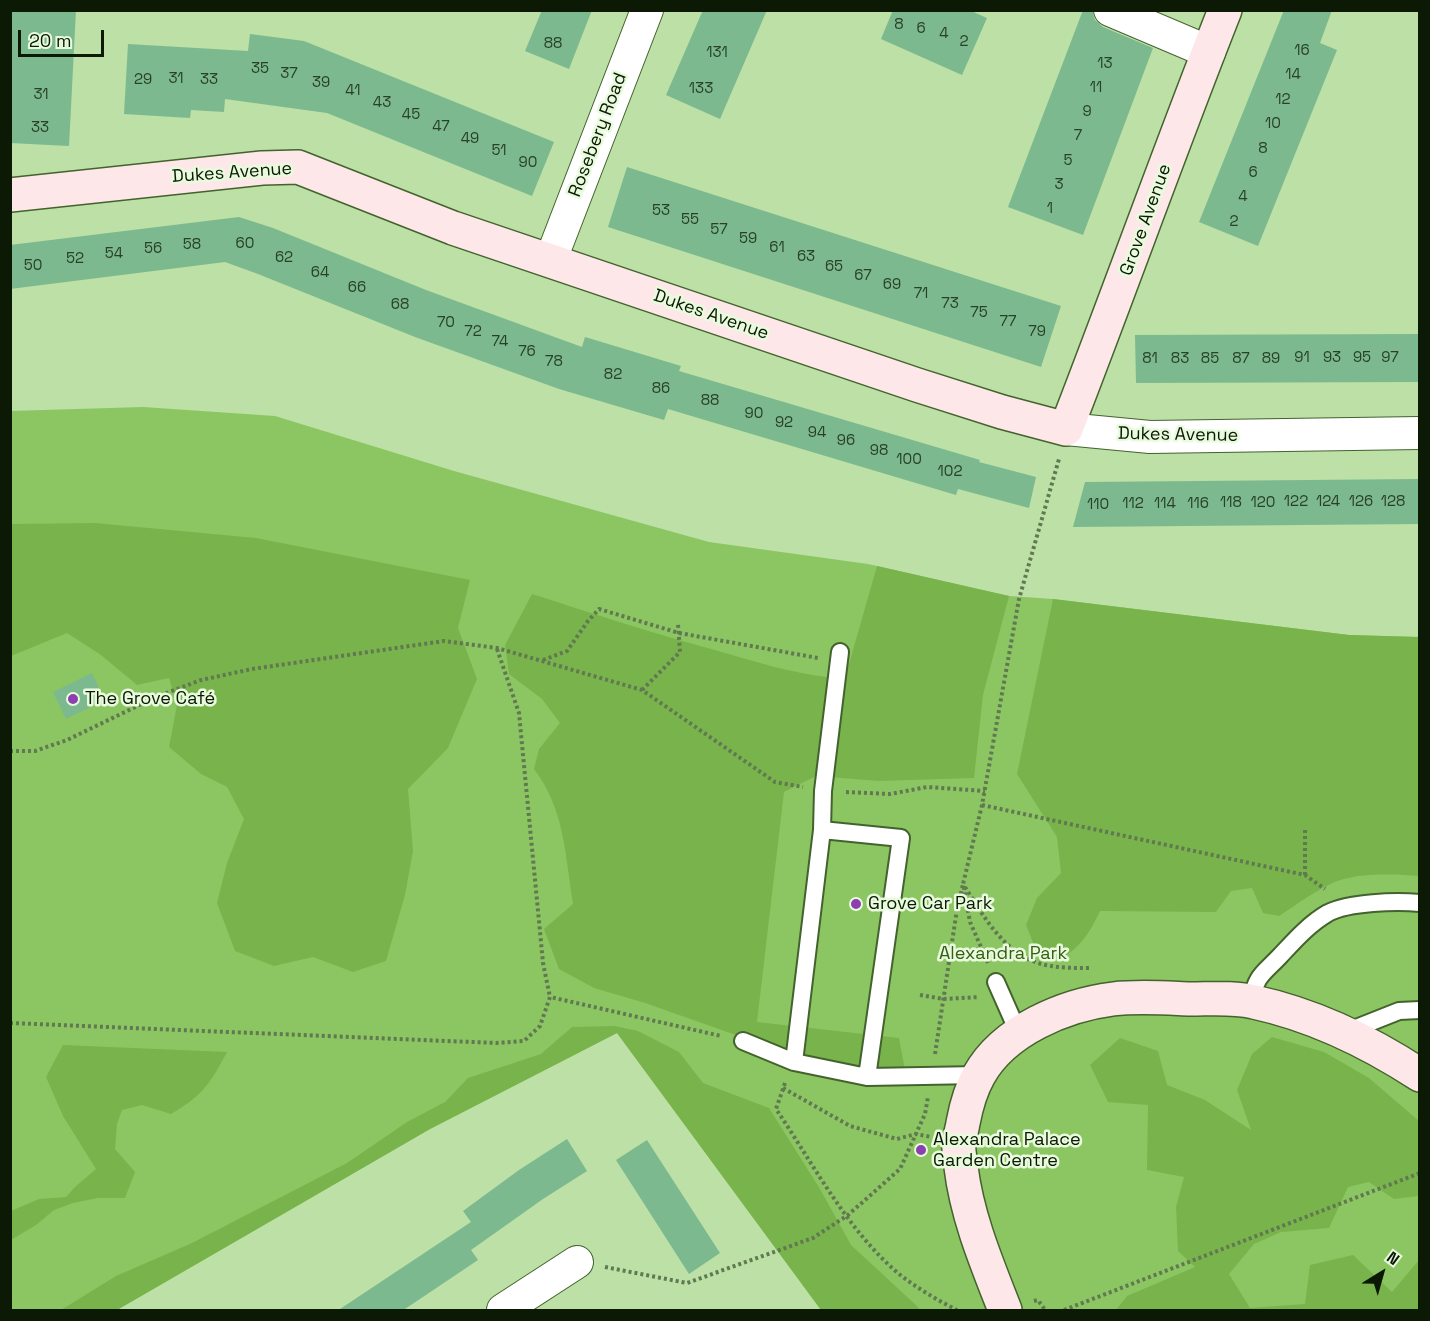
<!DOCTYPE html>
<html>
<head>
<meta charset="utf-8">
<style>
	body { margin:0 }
	#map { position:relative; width:1430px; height:1321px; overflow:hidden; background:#bce0a5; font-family:"Space Grotesk",sans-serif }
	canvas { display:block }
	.frame { position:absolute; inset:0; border:12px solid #0c1904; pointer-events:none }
	.north { position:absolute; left:1352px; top:1243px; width:60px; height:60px; -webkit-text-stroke:4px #e8fbdd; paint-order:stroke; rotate:37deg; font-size:16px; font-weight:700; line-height:24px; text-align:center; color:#0c1904 }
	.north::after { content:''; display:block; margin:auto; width:21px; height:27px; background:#0c1904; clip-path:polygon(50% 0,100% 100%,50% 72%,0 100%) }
	.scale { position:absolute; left:18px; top:30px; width:86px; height:27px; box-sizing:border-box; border:3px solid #0c1904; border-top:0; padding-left:8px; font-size:18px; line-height:21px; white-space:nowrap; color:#0c1904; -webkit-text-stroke:4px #e8fbdd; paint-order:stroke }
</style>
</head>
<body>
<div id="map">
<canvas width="1430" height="1321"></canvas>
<div class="frame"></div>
<div class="north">N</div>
<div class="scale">20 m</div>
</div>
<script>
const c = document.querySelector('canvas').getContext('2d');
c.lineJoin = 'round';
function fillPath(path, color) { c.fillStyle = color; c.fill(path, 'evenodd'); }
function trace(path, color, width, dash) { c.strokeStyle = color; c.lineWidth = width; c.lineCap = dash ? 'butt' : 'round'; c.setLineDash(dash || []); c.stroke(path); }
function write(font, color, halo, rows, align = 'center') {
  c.font = font + ' "Space Grotesk",sans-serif'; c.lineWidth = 5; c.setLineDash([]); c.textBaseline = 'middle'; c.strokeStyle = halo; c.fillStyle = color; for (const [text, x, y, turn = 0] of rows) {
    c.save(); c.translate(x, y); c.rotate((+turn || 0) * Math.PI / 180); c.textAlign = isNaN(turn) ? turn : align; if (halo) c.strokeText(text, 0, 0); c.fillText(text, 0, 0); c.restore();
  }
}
fillPath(new Path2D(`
	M 143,407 L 275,416 L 454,471 L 709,542 L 868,564 L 1009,596 L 1053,599 L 1349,635 L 1419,637 L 1419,1310 L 821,1310 L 617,1033 L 430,1129 L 117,1310 L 11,1310 L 10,411 Z`), '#8cc662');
fillPath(new Path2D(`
	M 95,523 L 256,538 L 470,580 L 458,628 L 477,679 L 448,748 L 408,789 L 413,851 L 405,895 L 386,961 L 353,972 L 313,957 L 274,966 L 235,951 L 217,903 L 227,863 L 244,819 L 227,787 L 201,774 L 169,747 L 177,705 L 169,678 L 137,685 L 101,655 L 67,633 L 11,656 L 11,524 Z
	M 877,566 L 1009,596 L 983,695 L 974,778 L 879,781 L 816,776 L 784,792 L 757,1022 L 899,1038 L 905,1070 L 860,1070 L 801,1058 L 645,1003 L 594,988 L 559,969 L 544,929 L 573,904 C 565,855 565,810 534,769 L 539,749 L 560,723 L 542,699 L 509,674 L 505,645 L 532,594 C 597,615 662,636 729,654 C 767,665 805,677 845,678 Z
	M 1053,599 L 1349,635 L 1419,637 L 1419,876 C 1399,874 1364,873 1344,879 C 1322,885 1298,904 1279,916 L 1263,913 L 1252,888 L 1231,891 L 1216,912 L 1100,911 C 1089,934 1081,947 1059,960 L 1036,950 L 1026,925 L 1037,898 L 1061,873 L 1057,837 L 1017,774 Z
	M 615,1026 L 638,1031 L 679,1052 L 703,1083 L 769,1108 L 820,1189 L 851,1245 L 918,1307 L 920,1310 L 821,1310 L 617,1033 L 430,1129 L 117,1310 L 61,1310 L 116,1276 L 192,1243 L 347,1163 L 407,1122 L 445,1102 L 468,1078 L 541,1054 L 572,1027 Z
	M 1272,1037 L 1324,1052 L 1369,1078 L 1419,1121 L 1419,1196 L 1394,1199 L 1369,1182 L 1348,1187 L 1329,1228 L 1281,1232 L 1254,1244 L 1229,1274 L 1250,1308 L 1305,1304 L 1310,1265 L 1353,1255 L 1392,1292 L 1419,1260 L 1419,1310 L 1116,1310 L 1127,1296 L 1195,1267 L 1178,1251 L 1176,1207 L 1184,1177 L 1147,1170 L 1148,1105 L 1108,1102 L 1090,1065 L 1120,1038 L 1158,1051 L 1167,1085 L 1205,1100 L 1251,1130 L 1237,1090 L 1252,1054 Z
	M 63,1045 L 227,1052 C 210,1084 202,1096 171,1114 L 142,1105 L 122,1110 L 117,1124 L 115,1149 L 135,1172 L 125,1198 L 98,1198 L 73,1203 L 54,1210 L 36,1225 L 11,1240 L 11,1211 L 39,1199 L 66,1197 L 75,1187 L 96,1169 L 63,1116 L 46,1077 Z`), '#78b44b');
fillPath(new Path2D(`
	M 10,10 L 76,10 L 69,146 L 10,143 Z
	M 542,10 L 592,10 L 569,69 L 525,51 Z
	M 703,10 L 767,10 L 720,119 L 666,95 Z
	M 893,10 L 969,10 L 987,18 L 962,75 L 881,39 Z
	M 1083,10 L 1092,10 L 1095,20 L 1103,27 L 1153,48 L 1083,235 L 1008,207 Z
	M 1284,10 L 1332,10 L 1320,43 L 1337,50 L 1258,246 L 1199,222 Z
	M 250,34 L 304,41 L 554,142 L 532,196 L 327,113 L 225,99 L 224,112 L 191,110 L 190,118 L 124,114 L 128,44 L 248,51 Z
	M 627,167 L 1061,306 L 1041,367 L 608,227 Z
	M 239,217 L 273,228 L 426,290 L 582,347 L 585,337 L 681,366 L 679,371 L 980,460 L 979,462 L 1036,477 L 1029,508 L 958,489 L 956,495 L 668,409 L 664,420 L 559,389 L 415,337 L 258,274 L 225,262 L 10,289 L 10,245 Z
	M 1419,334 L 1419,382 L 1136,383 L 1135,335 Z
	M 1419,479 L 1419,524 L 1073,527 L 1085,482 Z
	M 92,673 L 105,700 L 66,719 L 53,692 Z
	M 567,1139 L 587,1171 L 543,1199 L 471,1250 L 478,1260 L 402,1311 L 337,1311 L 471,1222 L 463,1211 L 519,1170 Z
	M 647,1140 L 720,1253 L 689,1274 L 616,1160 Z`), '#7cb98f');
const lane = new Path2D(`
	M 822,830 L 823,791 L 840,652
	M 996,982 L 1019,1034
	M 1251,1001 C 1257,974 1262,975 1280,956 C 1295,940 1309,924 1328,913 C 1349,902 1396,901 1420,903
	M 1346,1032 L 1399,1011 L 1420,1010
	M 743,1041 L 794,1062 L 867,1077 L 979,1075
	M 794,1062 L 822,830 L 901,838 L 867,1077`);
const street = new Path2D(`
	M 1110,10 L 1209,52
	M 551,259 L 647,10
	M 1066,429 L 1150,437 L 1420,433
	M 503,1310 L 577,1262`);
const secondary = new Path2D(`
	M 10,195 L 262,168 L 298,167 L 453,228 L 917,385 L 1002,412 L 1066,429 C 1120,290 1170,149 1225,10
	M 1005,1310 C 987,1264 967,1217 961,1167 C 961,1160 958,1152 959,1145 C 959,1138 962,1130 963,1123 C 966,1107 971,1089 979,1075 C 1004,1030 1065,1005 1113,999 C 1138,996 1165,998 1191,999 C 1211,999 1234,997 1254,1002 C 1314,1015 1368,1041 1420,1075`);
trace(lane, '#43622d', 20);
trace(street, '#43622d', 34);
trace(secondary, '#43622d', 36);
trace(new Path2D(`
	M 497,649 L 519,713 L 543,963 L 550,997
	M 543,660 L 567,651 L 588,621 L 599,609 L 679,633 L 818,658
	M 642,690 L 680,652 L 678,624
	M 10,751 L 35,751 L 67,740 L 156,697 L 201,680 L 252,669 L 444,641 L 497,648 L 642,690 L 775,782 L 803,787
	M 846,792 L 890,794 L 927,787 L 985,791
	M 982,805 L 1305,875 L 1325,889
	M 1305,875 L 1305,828
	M 965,887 C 986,920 1008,960 1051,966 C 1063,968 1076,968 1089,968
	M 988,963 L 970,922 L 963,884 L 982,805 L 1019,599 L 1059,459
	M 920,995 L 944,999 L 979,997
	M 10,1023 L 496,1043 L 524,1041 L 540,1026 L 550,997 L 721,1036
	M 935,1054 L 956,916 L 963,884
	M 785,1083 L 776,1109 C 814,1165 847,1230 899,1274 C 917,1288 937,1300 957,1310
	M 783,1088 L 850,1126 L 897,1139 L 916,1134 L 931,1137
	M 605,1267 L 687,1283 L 813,1238 L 848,1215 L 900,1169 L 925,1114 L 928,1097
	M 1034,1301 L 1038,1300 L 1045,1310
	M 1064,1310 L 1420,1173`), '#617951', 4, [3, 3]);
trace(lane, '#fff', 16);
trace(street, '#fff', 32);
trace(secondary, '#fee7e9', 33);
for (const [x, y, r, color] of [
	[73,699,6,"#8d3fb0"],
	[856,904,6,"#8d3fb0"],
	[921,1150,6,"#8d3fb0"]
]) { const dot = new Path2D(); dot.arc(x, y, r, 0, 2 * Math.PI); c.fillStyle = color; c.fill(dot); trace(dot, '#e8fbdd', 2); }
write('15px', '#284127', null, [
	["8",899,25],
	["6",921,29],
	["4",944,34],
	["2",964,42],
	["88",553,44],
	["16",1302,51],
	["131",717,53],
	["13",1105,64],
	["35",260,69],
	["37",289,74],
	["14",1293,75],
	["31",176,79],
	["29",143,80],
	["33",209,80],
	["39",321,83],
	["11",1096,88],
	["133",701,89],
	["41",353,91],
	["31",41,95],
	["12",1283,100],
	["43",382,103],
	["9",1087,112],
	["45",411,115],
	["10",1273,124],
	["47",441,127],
	["33",40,128],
	["7",1078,136],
	["49",470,139],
	["8",1263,149],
	["51",499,151],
	["5",1068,161],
	["90",528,163],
	["6",1253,173],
	["3",1059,185],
	["4",1243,197],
	["1",1050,209],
	["53",661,211],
	["55",690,220],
	["2",1234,222],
	["57",719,230],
	["59",748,239],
	["60",245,244],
	["58",192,245],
	["61",777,248],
	["56",153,249],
	["54",114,254],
	["63",806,257],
	["62",284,258],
	["52",75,259],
	["50",33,266],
	["65",834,267],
	["64",320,273],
	["67",863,276],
	["69",892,285],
	["66",357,288],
	["71",921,294],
	["73",950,304],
	["68",400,305],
	["75",979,313],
	["77",1008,322],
	["70",446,323],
	["72",473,332],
	["79",1037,332],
	["74",500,342],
	["76",527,352],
	["91",1302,358],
	["93",1332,358],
	["95",1362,358],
	["97",1390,358],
	["81",1150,359],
	["83",1180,359],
	["85",1210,359],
	["87",1241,359],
	["89",1271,359],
	["78",554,362],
	["82",613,375],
	["86",661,389],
	["88",710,401],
	["90",754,414],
	["92",784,423],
	["94",817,433],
	["96",846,441],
	["98",879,451],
	["100",909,460],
	["102",950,472],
	["122",1296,502],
	["124",1328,502],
	["126",1361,502],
	["128",1393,502],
	["118",1231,503],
	["120",1263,503],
	["112",1133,504],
	["114",1165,504],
	["116",1198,504],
	["110",1098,505]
]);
write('18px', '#0c1904', '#e8fbdd', [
	["Rosebery Road",598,135,-69],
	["Dukes Avenue",232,173,-4],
	["Grove Avenue",1146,220,-70],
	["Dukes Avenue",711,315,19],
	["Dukes Avenue",1178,435,1]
]);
write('18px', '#0c1904', '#e8fbdd', [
	["The Grove Café",85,699],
	["Grove Car Park",868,904],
	["Alexandra Palace",933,1140],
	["Garden Centre",933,1161]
], 'left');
write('18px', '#375d16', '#e8fbdd', [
	["Alexandra Park",1003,954]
]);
</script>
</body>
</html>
